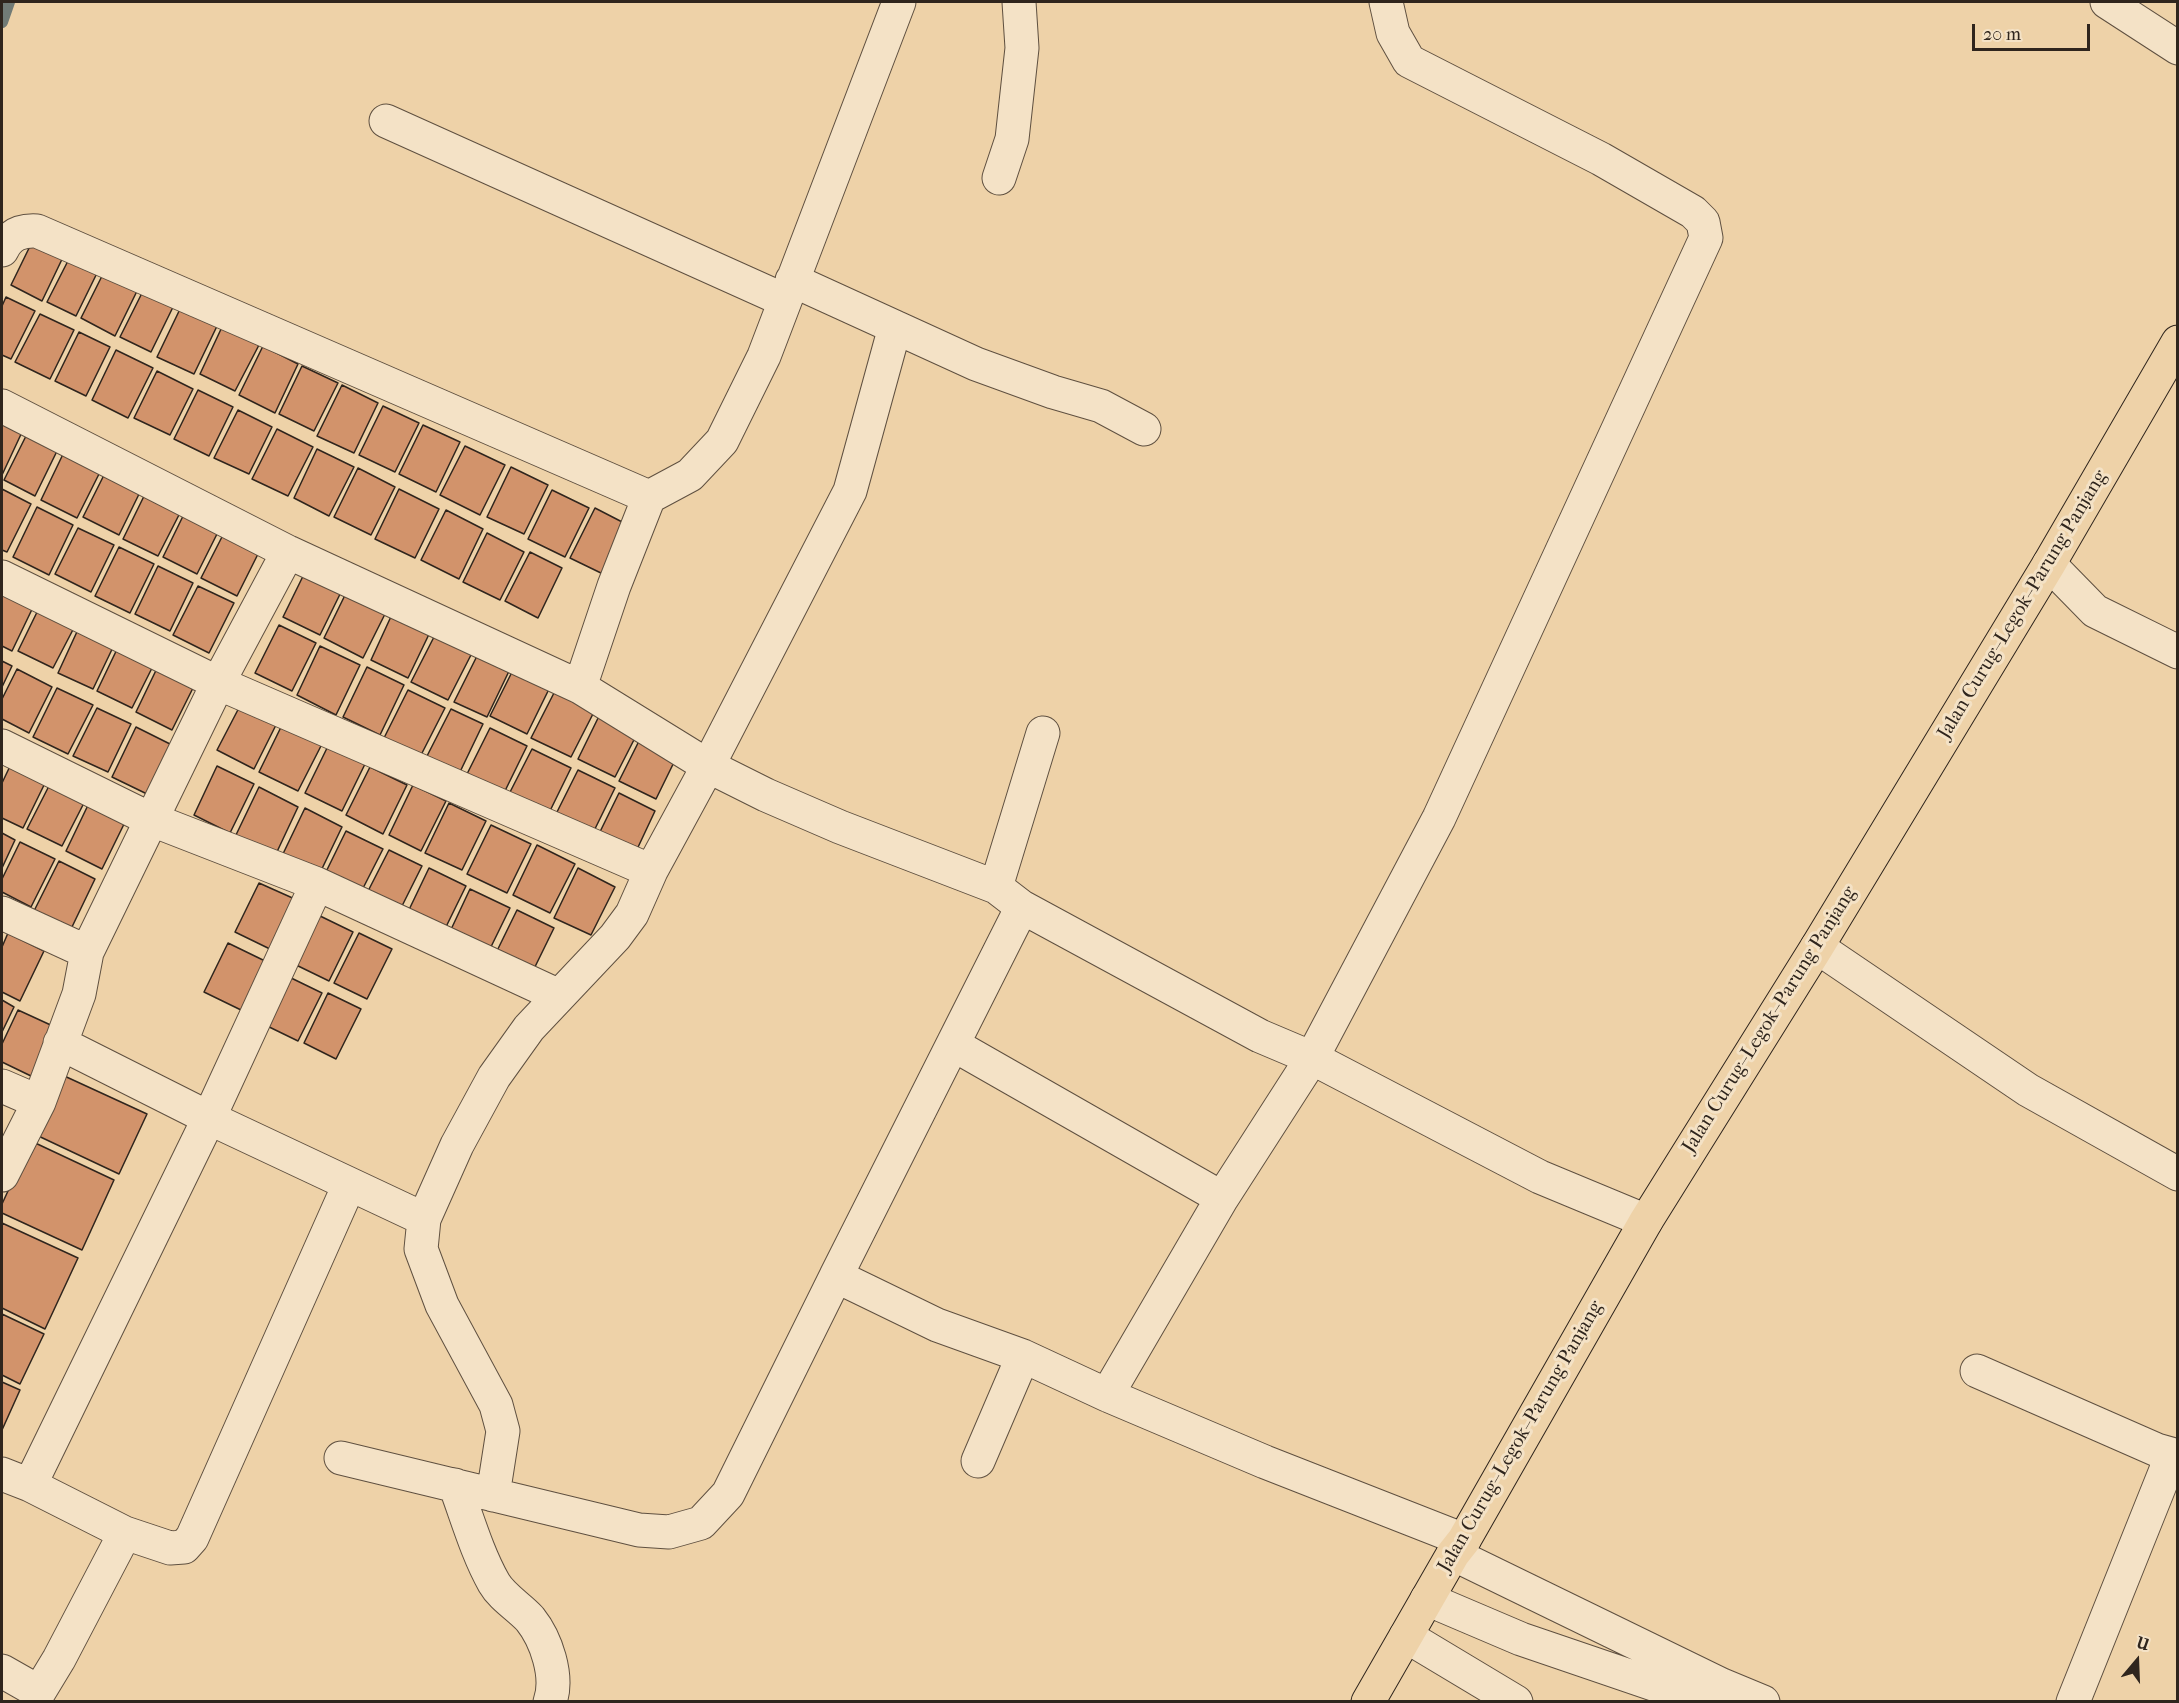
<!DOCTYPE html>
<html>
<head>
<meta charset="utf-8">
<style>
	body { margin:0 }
	#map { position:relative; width:2179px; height:1703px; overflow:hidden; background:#eed2a8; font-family:"IM FELL French Canon",serif }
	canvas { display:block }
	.frame { position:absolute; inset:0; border:3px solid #2f251d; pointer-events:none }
	.north { position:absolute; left:2107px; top:1631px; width:60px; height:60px; -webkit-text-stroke:4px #f4e2c6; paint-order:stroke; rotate:19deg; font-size:16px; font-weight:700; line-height:24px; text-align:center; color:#2f251d }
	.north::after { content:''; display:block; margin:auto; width:21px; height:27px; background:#2f251d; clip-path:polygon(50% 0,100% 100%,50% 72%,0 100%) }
	.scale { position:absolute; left:1972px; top:24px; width:118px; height:27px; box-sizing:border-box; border:3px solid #2f251d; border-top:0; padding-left:8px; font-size:18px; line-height:21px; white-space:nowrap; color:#2f251d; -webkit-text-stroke:4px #f4e2c6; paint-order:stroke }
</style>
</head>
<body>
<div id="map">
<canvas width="2179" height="1703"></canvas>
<div class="frame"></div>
<div class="north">U</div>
<div class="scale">20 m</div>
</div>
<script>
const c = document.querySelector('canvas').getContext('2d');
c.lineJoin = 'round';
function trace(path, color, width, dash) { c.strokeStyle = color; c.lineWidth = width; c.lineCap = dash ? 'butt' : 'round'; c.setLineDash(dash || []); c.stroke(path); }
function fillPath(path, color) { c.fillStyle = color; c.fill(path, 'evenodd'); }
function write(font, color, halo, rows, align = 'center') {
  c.font = font + ' "IM FELL French Canon",serif'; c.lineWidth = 6; c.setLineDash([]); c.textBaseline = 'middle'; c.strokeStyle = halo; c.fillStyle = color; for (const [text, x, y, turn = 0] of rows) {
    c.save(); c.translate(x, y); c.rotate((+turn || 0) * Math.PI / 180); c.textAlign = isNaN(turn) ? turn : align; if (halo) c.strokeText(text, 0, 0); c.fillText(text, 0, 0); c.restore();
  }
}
trace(new Path2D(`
	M 2,22 L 9,2`), '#717b76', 12);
const building = new Path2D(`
	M 34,238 L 65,253 L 42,301 L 11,285 Z
	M 72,253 L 100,267 L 76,316 L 47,302 Z
	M 105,270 L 139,287 L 115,336 L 81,318 Z
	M 144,289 L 175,303 L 151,352 L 120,337 Z
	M 6,297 L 35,311 L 11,359 L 2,355 L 2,306 Z
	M 181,307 L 218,324 L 194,374 L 157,357 Z
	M 40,314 L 74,330 L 50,379 L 15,362 Z
	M 222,327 L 259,345 L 235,391 L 200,374 Z
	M 79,332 L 110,347 L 86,396 L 55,381 Z
	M 263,346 L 298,364 L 275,413 L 239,395 Z
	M 116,350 L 153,368 L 128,418 L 92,400 Z
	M 302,366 L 338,383 L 314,431 L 279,414 Z
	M 157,371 L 193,389 L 170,435 L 134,418 Z
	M 342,385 L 378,403 L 354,453 L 317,436 Z
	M 198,390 L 233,407 L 209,456 L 174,439 Z
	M 383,406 L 419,423 L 395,472 L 359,455 Z
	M 238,410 L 272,427 L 249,474 L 214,458 Z
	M 2,419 L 23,430 L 2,475 Z
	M 423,425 L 460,442 L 436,492 L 399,474 Z
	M 277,429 L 313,447 L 288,496 L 252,479 Z
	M 28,432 L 59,447 L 35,496 L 4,480 Z
	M 465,446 L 505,465 L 480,515 L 440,495 Z
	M 317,449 L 354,467 L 329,516 L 294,498 Z
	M 65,450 L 102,468 L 77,518 L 41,500 Z
	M 511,467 L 548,485 L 524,534 L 487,517 Z
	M 358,468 L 395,487 L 371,535 L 334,517 Z
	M 106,471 L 142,488 L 119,535 L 83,517 Z
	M 2,489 L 31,504 L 7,552 L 2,550 Z
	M 399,489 L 439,509 L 415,558 L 375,539 Z
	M 147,490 L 183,507 L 158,556 L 123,539 Z
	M 552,490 L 589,508 L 565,557 L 528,539 Z
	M 37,507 L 73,525 L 49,575 L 13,557 Z
	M 595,508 L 628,525 L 603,574 L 570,558 Z
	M 186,510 L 221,526 L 197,574 L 163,557 Z
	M 446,510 L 483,529 L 459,579 L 421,560 Z
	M 78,528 L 114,545 L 91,592 L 55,574 Z
	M 226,529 L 262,546 L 237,596 L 201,578 Z
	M 487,533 L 524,552 L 500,600 L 463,582 Z
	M 119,547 L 154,564 L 130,613 L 95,596 Z
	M 530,552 L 562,568 L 538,618 L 505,601 Z
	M 158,566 L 193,583 L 170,631 L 135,614 Z
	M 307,568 L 344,586 L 320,635 L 283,617 Z
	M 2,585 L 36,601 L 12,651 L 2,646 Z
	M 198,586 L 234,603 L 209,653 L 173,635 Z
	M 348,589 L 388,608 L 363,658 L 324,638 Z
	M 41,604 L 77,622 L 53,668 L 18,651 Z
	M 394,610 L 432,628 L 408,678 L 371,660 Z
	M 81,623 L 116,641 L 93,689 L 58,673 Z
	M 279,625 L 316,643 L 292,691 L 255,673 Z
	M 436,633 L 473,651 L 448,700 L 411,682 Z
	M 120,643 L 156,660 L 132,708 L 97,691 Z
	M 320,646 L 360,665 L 336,715 L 297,695 Z
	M 479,652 L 511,667 L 487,717 L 454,702 Z
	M 2,661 L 12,666 L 2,687 Z
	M 160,662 L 197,680 L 172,730 L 136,712 Z
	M 367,667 L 404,685 L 380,735 L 343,717 Z
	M 514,668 L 551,685 L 527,734 L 490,716 Z
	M 17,669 L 52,687 L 29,733 L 2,719 L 2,699 Z
	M 57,688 L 93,705 L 68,754 L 33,737 Z
	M 556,689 L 596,708 L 571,757 L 531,738 Z
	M 408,690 L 445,708 L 420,757 L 384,738 Z
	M 242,702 L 279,719 L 254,769 L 217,750 Z
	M 97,708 L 131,724 L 108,772 L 73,756 Z
	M 451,709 L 483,724 L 459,774 L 426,758 Z
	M 602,710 L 640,728 L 615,777 L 578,759 Z
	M 283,723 L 323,742 L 298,791 L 259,772 Z
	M 136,727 L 172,745 L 147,794 L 112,777 Z
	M 490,728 L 527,746 L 503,795 L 466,776 Z
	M 643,733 L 680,750 L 656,799 L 619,781 Z
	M 329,744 L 366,762 L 342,811 L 305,793 Z
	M 532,749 L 571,768 L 547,817 L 507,798 Z
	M 12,762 L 47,779 L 23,828 L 2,818 L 2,783 Z
	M 217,766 L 254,784 L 230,833 L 194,815 Z
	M 370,767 L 407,785 L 383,834 L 346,815 Z
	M 578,770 L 615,788 L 591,837 L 553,820 Z
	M 51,782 L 86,799 L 62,846 L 27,829 Z
	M 413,785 L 446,801 L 421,851 L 389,835 Z
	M 259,787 L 298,807 L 275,856 L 235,837 Z
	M 619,793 L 655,811 L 632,860 L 595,842 Z
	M 90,801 L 127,818 L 102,869 L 66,851 Z
	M 449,803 L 486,821 L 462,870 L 425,853 Z
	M 305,808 L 342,827 L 318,877 L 281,858 Z
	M 491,825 L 531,844 L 507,893 L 467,874 Z
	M 346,831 L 383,849 L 358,898 L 322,880 Z
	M 2,833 L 15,840 L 2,868 Z
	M 20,842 L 55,859 L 31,907 L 2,892 L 2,879 Z
	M 537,845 L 575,864 L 550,913 L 513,895 Z
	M 389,850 L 422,866 L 397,916 L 364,899 Z
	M 59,861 L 95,879 L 71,929 L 34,911 Z
	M 429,868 L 466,886 L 442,935 L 406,916 Z
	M 578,868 L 615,887 L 591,935 L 554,918 Z
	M 259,883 L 297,900 L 272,950 L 235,932 Z
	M 470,889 L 510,908 L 486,957 L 447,938 Z
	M 517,910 L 554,928 L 530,977 L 493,959 Z
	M 316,914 L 353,932 L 329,981 L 292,963 Z
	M 8,933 L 44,951 L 20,1001 L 2,992 L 2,947 Z
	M 359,933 L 392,949 L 367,999 L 334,983 Z
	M 228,943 L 265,961 L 241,1010 L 204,992 Z
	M 285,975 L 322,993 L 298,1041 L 261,1023 Z
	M 328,993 L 361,1009 L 336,1059 L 304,1043 Z
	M 2,1000 L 14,1007 L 2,1032 Z
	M 18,1010 L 55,1027 L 31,1076 L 2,1062 L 2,1044 Z
	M 60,1074 L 147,1114 L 119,1174 L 32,1133 Z
	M 31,1141 L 114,1180 L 82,1250 L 2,1213 L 2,1204 Z
	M 2,1223 L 78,1258 L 45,1329 L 2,1308 Z
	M 2,1314 L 44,1334 L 20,1384 L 2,1375 Z
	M 2,1382 L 20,1390 L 2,1430 Z`);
fillPath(building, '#d2936b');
trace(building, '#2f251d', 1.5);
const minor = new Path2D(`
	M 2107,2 L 2178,48
	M 386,121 L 784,300
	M 999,178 L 1012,139 L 1022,48 L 1019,2
	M 2,250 C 9,235 21,230 37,231 L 649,497
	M 792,280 L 976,364 L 1053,392 L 1101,406 L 1144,429
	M 2,406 L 288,552 L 580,687 L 708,766 L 766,795 L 840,827 L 996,887 L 1022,907 L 1260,1036 L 1312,1058 L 1540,1177 L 1646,1221
	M 2049,564 L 2095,611 L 2178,652
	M 2,577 L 218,683 L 651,871
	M 580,687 L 614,586 L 649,497 L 690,475 L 722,441 L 764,356 L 899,2
	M 2,746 L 150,819 L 317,884 L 559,996
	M 996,887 L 1043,733
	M 1022,907 L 836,1276 L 937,1325 L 1023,1356 L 1107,1395 L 1265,1462 L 1464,1540
	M 2,913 L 87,952
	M 1817,947 L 2028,1090 L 2178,1174
	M 60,1043 L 209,1118 L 424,1219
	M 954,1045 L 1222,1198
	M 2,1086 L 39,1102
	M 2,1175 L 39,1102 L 79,994 L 87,952 L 218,683 L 288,552
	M 1977,1371 L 2157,1450 L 2178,1456
	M 1107,1395 L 1222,1198 L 1312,1058 L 1439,818 L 1706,238 L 1703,222 L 1693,212 L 1601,159 L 1409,61 L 1393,33 L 1386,2
	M 341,1458 L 639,1530 L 669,1532 L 701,1523 L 728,1494 L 836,1276
	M 978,1461 L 1023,1356
	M 2,1474 L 30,1485 L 125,1533 L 170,1548 L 184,1547 L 192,1538 L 349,1185
	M 30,1485 L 209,1118 L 317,884
	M 455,1485 C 467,1517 477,1553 494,1583 C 502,1597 519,1607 530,1619 C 546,1639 559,1676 550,1702
	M 493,1495 L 503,1431 L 496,1405 L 442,1305 L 421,1249 L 424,1219 L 457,1145 L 494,1077 L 529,1028 L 615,937 L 632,914 L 651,871 L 708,766 L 850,491 L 895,327
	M 1453,1554 L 1722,1685 L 1763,1702
	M 1427,1599 L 1521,1639 L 1706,1702
	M 1406,1636 L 1516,1702
	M 2,1671 L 39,1692 L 59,1659 L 125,1533
	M 2073,1702 L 2172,1455`);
const major = new Path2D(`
	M 1368,1702 L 1453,1554 L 1464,1540 L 1646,1221 L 1817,947 L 2049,564 L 2178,342`);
trace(minor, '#5f5040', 35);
trace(major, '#2f251d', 35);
trace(minor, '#f4e2c6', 33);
trace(major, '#eed2a8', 33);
write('20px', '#2f251d', '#f4e2c6', [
	["Jalan Curug–Legok–Parung Panjang",2023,605,-59],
	["Jalan Curug–Legok–Parung Panjang",1770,1020,-58],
	["Jalan Curug–Legok–Parung Panjang",1521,1437,-60]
]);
</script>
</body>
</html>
